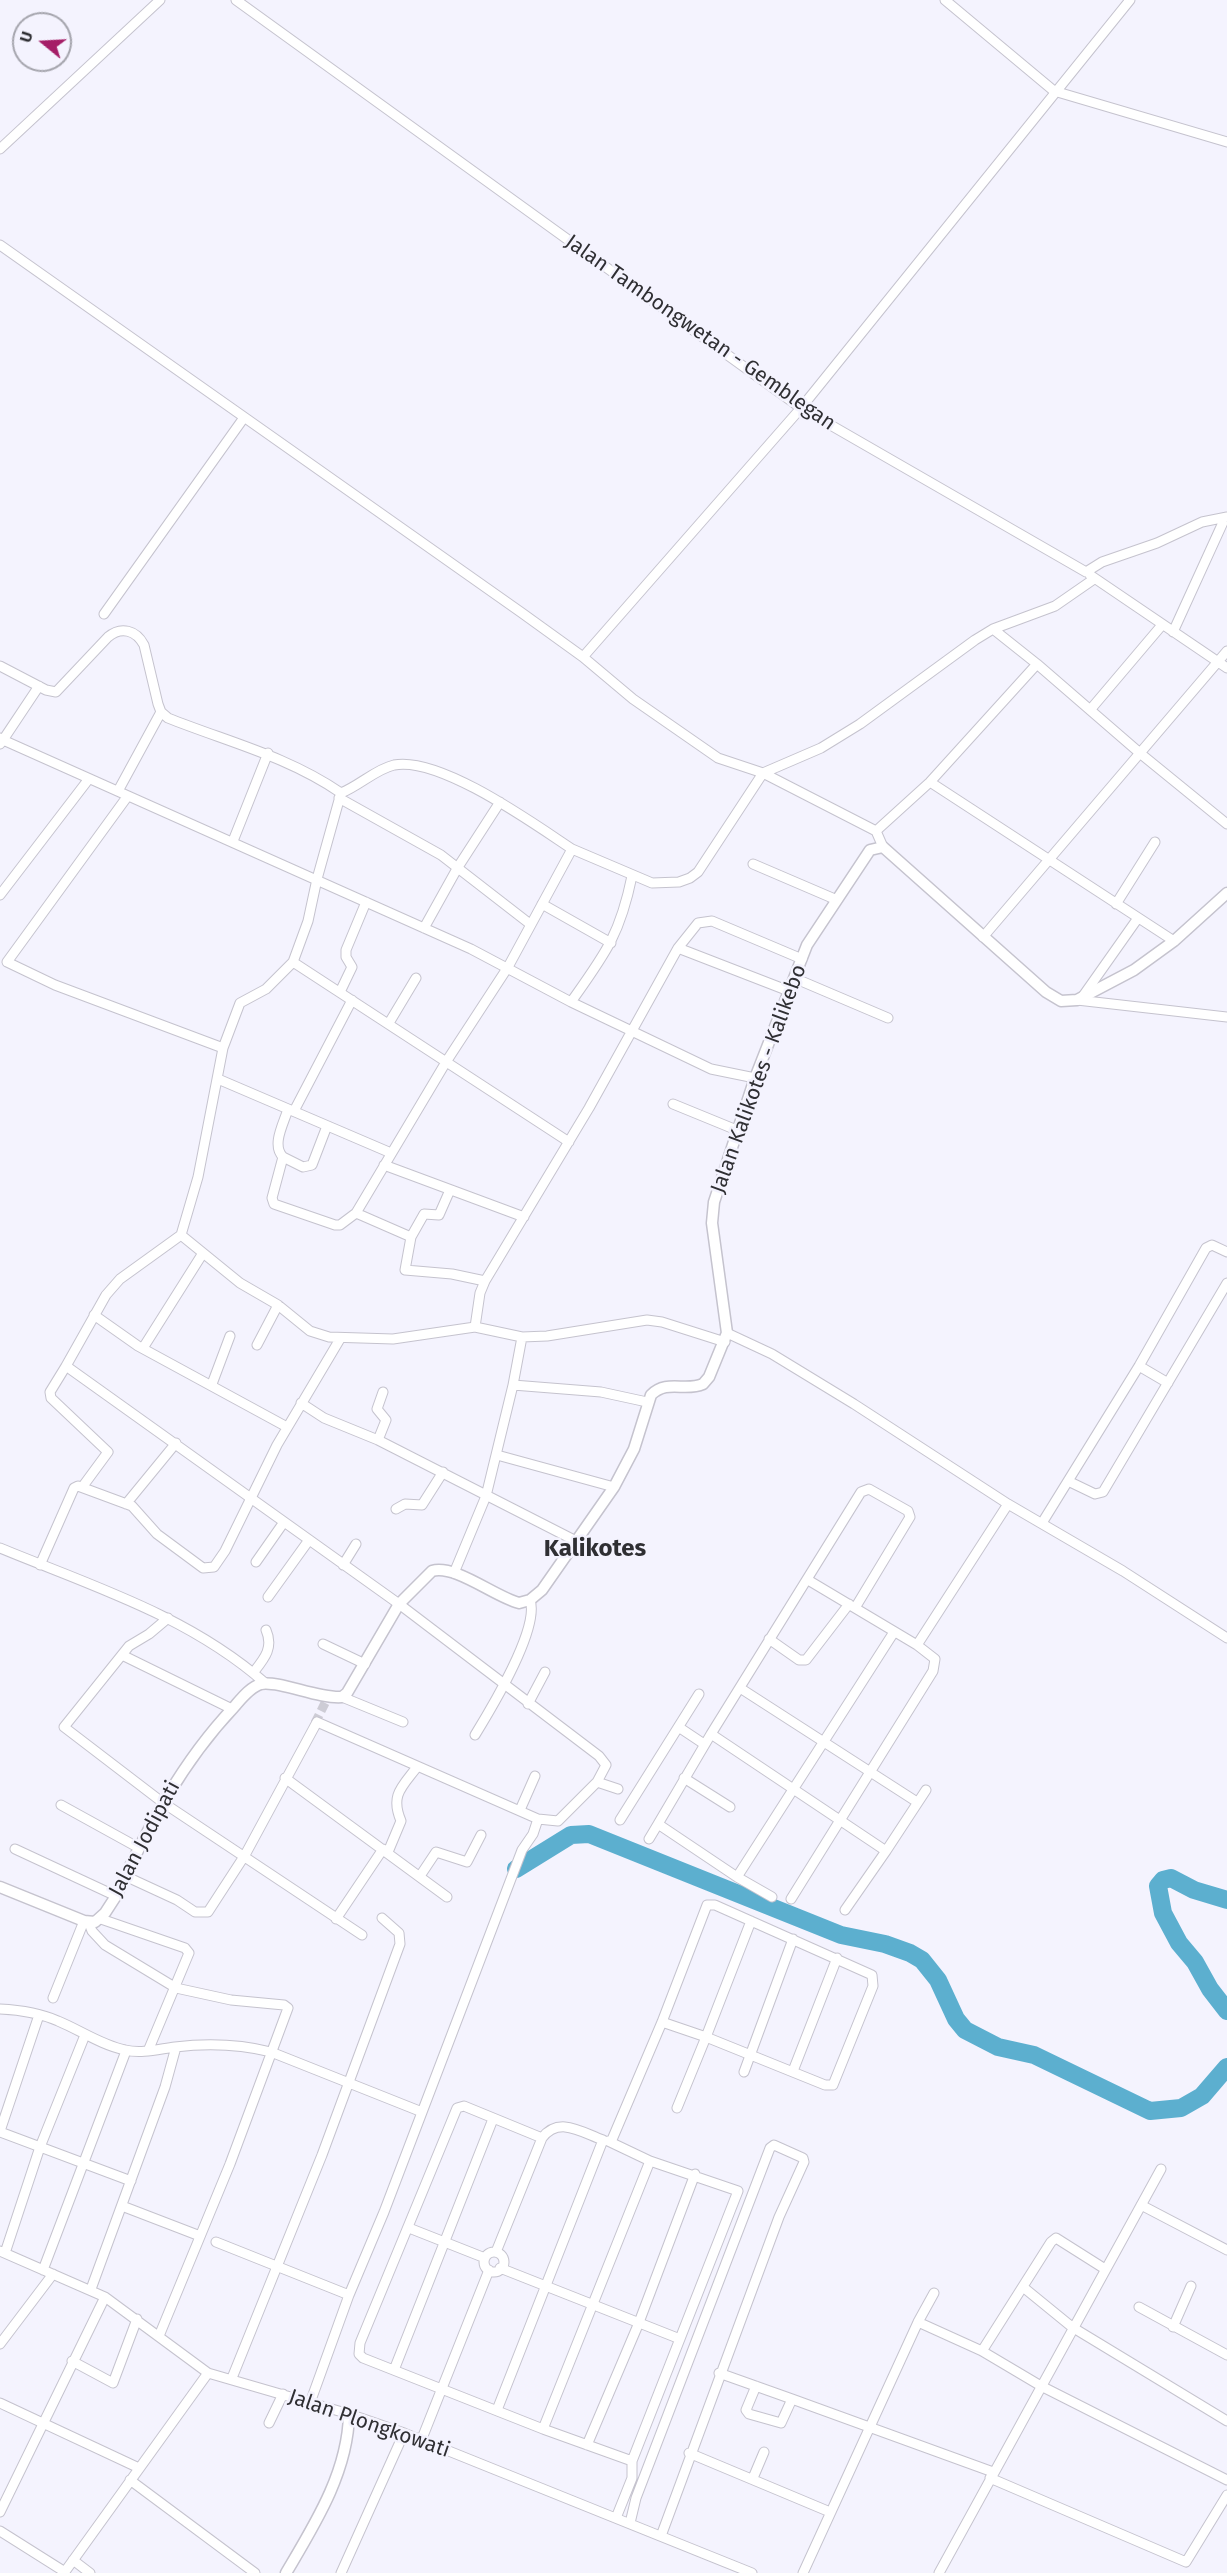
<!DOCTYPE html>
<html>
<head>
<meta charset="utf-8">
<style>
	body { margin:0 }
	#map { position:relative; width:1227px; height:2573px; overflow:hidden; background:#f4f3fe; font-family:"Fira Sans",sans-serif }
	canvas { display:block }
	.north { position:absolute; left:12px; top:12px; width:60px; height:60px; box-sizing:border-box; background:#f4f3fe; border:2px solid #a5a5ad; border-radius:50%; rotate:288deg; font-size:16px; font-weight:700; line-height:24px; text-align:center; color:#2f2f33 }
	.north::after { content:''; display:block; margin:auto; width:21px; height:27px; background:#a51e67; clip-path:polygon(50% 0,100% 100%,50% 72%,0 100%) }
</style>
</head>
<body>
<div id="map">
<canvas width="1227" height="2573"></canvas>
<div class="north">U</div>
</div>
<script>
const c = document.querySelector('canvas').getContext('2d');
c.lineJoin = 'round';
function trace(path, color, width, dash) { c.strokeStyle = color; c.lineWidth = width; c.lineCap = dash ? 'butt' : 'round'; c.setLineDash(dash || []); c.stroke(path); }
function write(font, color, halo, rows, align = 'center') {
  c.font = font + ' "Fira Sans",sans-serif'; c.lineWidth = 5; c.setLineDash([]); c.textBaseline = 'middle'; c.strokeStyle = halo; c.fillStyle = color; for (const [text, x, y, turn = 0] of rows) {
    c.save(); c.translate(x, y); c.rotate((+turn || 0) * Math.PI / 180); c.textAlign = isNaN(turn) ? turn : align; if (halo) c.strokeText(text, 0, 0); c.fillText(text, 0, 0); c.restore();
  }
}
trace(new Path2D(`
	M 516,1869 L 571,1835 L 589,1834 L 841,1935 L 885,1944 L 910,1953 L 922,1960 L 938,1980 L 956,2019 L 965,2030 L 998,2047 L 1034,2055 L 1150,2111 L 1181,2108 L 1202,2096 L 1227,2067
	M 1227,1900 L 1194,1890 L 1171,1878 L 1163,1880 L 1158,1886 L 1163,1913 L 1179,1943 L 1195,1962 L 1210,1989 L 1227,2011`), '#5cafcf', 18);
trace(new Path2D(`
	M 315,1723 L 328,1697`), '#cdccd5', 9, [9, 4.5]);
const minor = new Path2D(`
	M 236,0 L 801,408 L 1086,572 L 1102,562 L 1157,543 L 1202,522 L 1227,517
	M 945,0 L 1054,91 L 1227,142
	M 0,149 L 160,0
	M 0,245 L 522,613 L 583,657 L 633,699 L 718,758 L 763,773 L 876,831 L 883,847
	M 1090,575 L 1227,668
	M 104,614 L 243,419
	M 993,629 L 1037,664
	M 1173,632 L 1225,518
	M 583,657 L 801,408 L 1130,0
	M 0,666 L 46,690 L 56,692 L 108,637 C 121,626 136,630 144,645 L 158,704 L 161,712 L 168,718 C 228,742 287,756 341,793 C 359,786 376,769 394,765 C 440,756 534,824 572,849 L 508,967 L 446,1062 L 356,1213
	M 1090,710 L 1162,625
	M 0,738 L 3,740 L 39,686
	M 0,744 L 3,740 L 471,949 L 571,1002 L 711,1069 L 755,1078
	M 930,782 L 1174,941
	M 118,791 L 161,712
	M 341,793 L 317,879 L 308,921 L 293,962 L 569,1142
	M 127,797 L 7,962 L 55,985 L 223,1048 L 198,1177 L 181,1235
	M 339,798 L 441,855 L 530,924
	M 876,831 L 930,782 L 1037,664 L 1141,754 L 1227,824
	M 233,841 L 268,753
	M 572,849 L 652,883 L 679,882 L 690,878 L 698,872 L 763,773 L 821,748 L 860,724 L 975,640 L 993,629 L 1055,606 L 1094,579
	M 753,864 L 837,900
	M 0,895 L 88,780
	M 542,904 L 611,943
	M 1116,904 L 1155,842
	M 424,928 L 458,867 L 500,802
	M 983,937 L 1227,651
	M 678,948 L 789,991
	M 794,978 L 888,1018
	M 340,992 L 352,967 L 346,957 L 346,950 L 366,902
	M 1083,996 L 1138,918
	M 1077,1000 L 1227,1017
	M 571,1002 C 605,954 620,935 632,876
	M 389,1023 L 416,978
	M 223,1048 L 240,1003 L 266,989 L 293,962
	M 218,1079 L 391,1153
	M 673,1104 L 739,1131
	M 288,1109 C 284,1123 271,1145 283,1157 L 272,1198 L 274,1204 L 335,1225 L 340,1225 L 356,1213 L 411,1237 L 405,1270 L 452,1274 L 485,1281
	M 294,1111 L 352,1000
	M 283,1157 L 303,1167 L 312,1165 L 327,1126
	M 384,1165 L 524,1217
	M 411,1237 L 424,1214 L 439,1215 L 450,1190
	M 94,1315 L 138,1346 L 287,1427
	M 475,1327 L 480,1293 L 485,1281 L 589,1108 L 678,948 L 698,923 L 712,921 L 802,959
	M 727,1333 L 772,1354 L 854,1404 L 1008,1504 L 1123,1571 L 1227,1638
	M 257,1345 L 278,1305
	M 143,1348 L 203,1253
	M 66,1366 L 50,1392 L 51,1398 L 108,1452 L 83,1486
	M 1139,1366 L 1168,1383
	M 212,1384 L 230,1336
	M 513,1385 L 601,1392 L 647,1402
	M 301,1403 L 324,1418 L 378,1440 L 578,1542
	M 378,1440 L 386,1420 L 377,1409 L 383,1392
	M 497,1455 L 614,1487
	M 1068,1481 L 1095,1494 L 1103,1492 L 1227,1283
	M 126,1504 L 176,1443
	M 396,1509 L 405,1504 L 422,1505 L 443,1472
	M 1042,1523 L 1139,1366 L 1206,1248 L 1212,1245 L 1227,1252
	M 0,1548 C 92,1586 189,1616 265,1683
	M 256,1562 L 284,1522
	M 40,1565 L 74,1488 L 78,1486 L 132,1506 L 157,1534 L 203,1568 L 214,1567 L 225,1551 L 277,1445 L 340,1339
	M 343,1565 L 356,1544
	M 454,1573 L 486,1496 L 513,1385 L 522,1337
	M 808,1580 L 917,1645 L 1008,1504
	M 268,1597 L 309,1540
	M 855,1608 L 910,1517 L 908,1511 L 869,1489 L 861,1492 L 711,1734 L 886,1851 L 926,1790
	M 168,1618 L 149,1634 L 129,1646 L 64,1727 L 162,1802 L 362,1935
	M 769,1639 L 799,1660 L 806,1660 L 849,1604
	M 323,1644 L 365,1664
	M 122,1655 L 232,1709
	M 253,1673 C 264,1659 274,1648 266,1630
	M 740,1688 L 917,1802
	M 342,1697 L 403,1722
	M 528,1704 L 545,1672
	M 680,1728 L 704,1744
	M 711,1734 L 658,1824 L 737,1877 L 894,1632
	M 475,1735 C 491,1709 540,1628 530,1600
	M 285,1778 L 447,1897
	M 684,1778 L 730,1807
	M 618,1789 L 597,1782 L 606,1765 L 599,1756 L 399,1604 L 66,1366 L 106,1295 L 120,1279 L 181,1235 L 240,1283 L 278,1305 L 310,1331 L 329,1337 L 393,1339 L 475,1327 L 522,1337 L 547,1336 L 647,1320 L 662,1322 L 725,1342
	M 61,1805 L 139,1848
	M 520,1810 L 535,1776
	M 538,1819 L 558,1821 L 597,1782
	M 620,1820 L 699,1694
	M 649,1839 L 658,1824
	M 15,1849 L 116,1896
	M 388,1852 L 401,1821 C 390,1795 402,1787 417,1767
	M 125,1876 L 177,1900 L 195,1912 L 208,1912 L 245,1855 L 317,1722 L 538,1819 L 533,1834 L 522,1850 L 384,2212 L 349,2295 L 310,2403
	M 420,1876 L 436,1852 L 467,1862 L 481,1835
	M 737,1877 L 772,1897
	M 791,1899 L 933,1671 L 935,1659 L 917,1645
	M 845,1910 L 886,1851
	M 101,1919 L 185,1948 L 189,1953 L 148,2051
	M 336,1919 L 383,1849
	M 89,1923 L 92,1931 L 105,1945 L 176,1988 L 231,2000 L 284,2005 L 288,2008 L 230,2164 L 159,2336
	M 53,1998 L 84,1921
	M 0,2009 C 20,2010 40,2013 58,2021 C 80,2030 101,2045 125,2050 C 142,2054 159,2049 175,2047 C 208,2043 239,2044 271,2052 L 422,2112
	M 662,2022 L 706,2037 L 751,1921
	M 793,2071 L 837,1958
	M 744,2072 L 793,1939
	M 0,2131 L 39,2015
	M 0,2132 L 131,2181
	M 542,2138 L 464,2106 L 457,2108 L 360,2343 L 359,2354 L 363,2358 L 543,2429 L 632,2461 L 632,2478 L 616,2518
	M 608,2141 L 650,2161 L 738,2191 L 632,2461
	M 611,2142 L 662,2022 L 707,1905 L 715,1905 L 872,1975 L 873,1986 L 833,2085 L 825,2085 L 706,2037 L 677,2108
	M 1141,2205 L 1227,2250
	M 122,2206 L 200,2236
	M 409,2228 L 485,2258
	M 216,2242 L 349,2295
	M 0,2251 L 105,2297 L 208,2373 L 349,2414 L 404,2433 L 752,2573
	M 496,2252 L 542,2138 C 559,2116 581,2132 603,2140 L 497,2410
	M484 2262a10 10 0 1 1 20 0a10 10 0 1 1-20 0Z
	M 5,2253 L 40,2147 L 85,2035
	M 500,2268 L 680,2339
	M 43,2270 L 126,2051
	M 1023,2287 L 1072,2327 L 1227,2421
	M 91,2289 L 165,2087 L 176,2047
	M 1139,2307 L 1227,2355
	M 918,2322 L 934,2293
	M 1173,2327 L 1191,2286
	M 0,2344 L 53,2274
	M 982,2351 L 1051,2242 L 1056,2238 L 1105,2269
	M 72,2361 L 113,2383 L 137,2319
	M 394,2370 L 493,2119
	M 719,2373 L 792,2399
	M 232,2378 L 322,2155 L 400,1944 L 399,1933 L 382,1918
	M 756,2386 L 746,2410 L 749,2414 L 781,2423 L 792,2399 L 993,2472
	M 0,2403 L 139,2468
	M 269,2423 L 283,2394
	M 543,2429 L 650,2161
	M 421,2441 L 489,2270
	M 587,2445 L 638,2325 L 695,2174
	M 689,2453 L 830,2512
	M 753,2478 L 764,2452
	M 990,2478 L 1186,2562 L 1227,2495
	M 130,2480 L 255,2573
	M 0,2512 L 105,2297
	M 630,2523 L 636,2498 L 770,2148 L 774,2145 L 803,2158 L 804,2162 L 779,2217 L 661,2536
	M 0,2531 L 65,2572
	M 73,2560 L 90,2573
	M 64,2573 L 208,2373
	M 341,2573 L 404,2433
	M 803,2573 L 918,2322 L 982,2351 L 1041,2386 L 1227,2480
	M 939,2573 L 1161,2169`);
const tertiary = new Path2D(`
	M 0,1887 L 84,1921 L 95,1922 L 105,1913 L 116,1896 C 148,1827 181,1763 234,1707 C 241,1699 250,1687 261,1684 C 279,1680 318,1699 342,1697 L 347,1693 L 399,1604 L 432,1571 C 455,1564 495,1597 519,1603 L 530,1600 L 542,1590 L 614,1487 L 634,1449 L 651,1395 C 667,1379 685,1392 703,1384 L 709,1377 L 727,1333 L 712,1223 L 714,1202 L 755,1078 L 807,945 L 870,850 L 883,847 L 1046,992 L 1061,1001 L 1077,1000 L 1134,970 L 1174,941 L 1227,893
	M 286,2573 C 315,2524 348,2472 349,2414`);
trace(minor, '#c5c3ce', 11);
trace(tertiary, '#c5c3ce', 13);
trace(minor, '#fff', 9);
trace(tertiary, '#fff', 10);
write('21px', '#2f2f33', '#f4f3fe', [
	["Jalan Tambongwetan - Gemblegan",700,333,35],
	["Jalan Kalikotes - Kalikebo",759,1079,-70],
	["Jalan Jodipati",145,1839,-62],
	["Jalan Plongkowati",369,2424,19]
]);
write('bold 24px', '#2f2f33', '#f4f3fe', [
	["Kalikotes",595,1549]
]);
</script>
</body>
</html>
